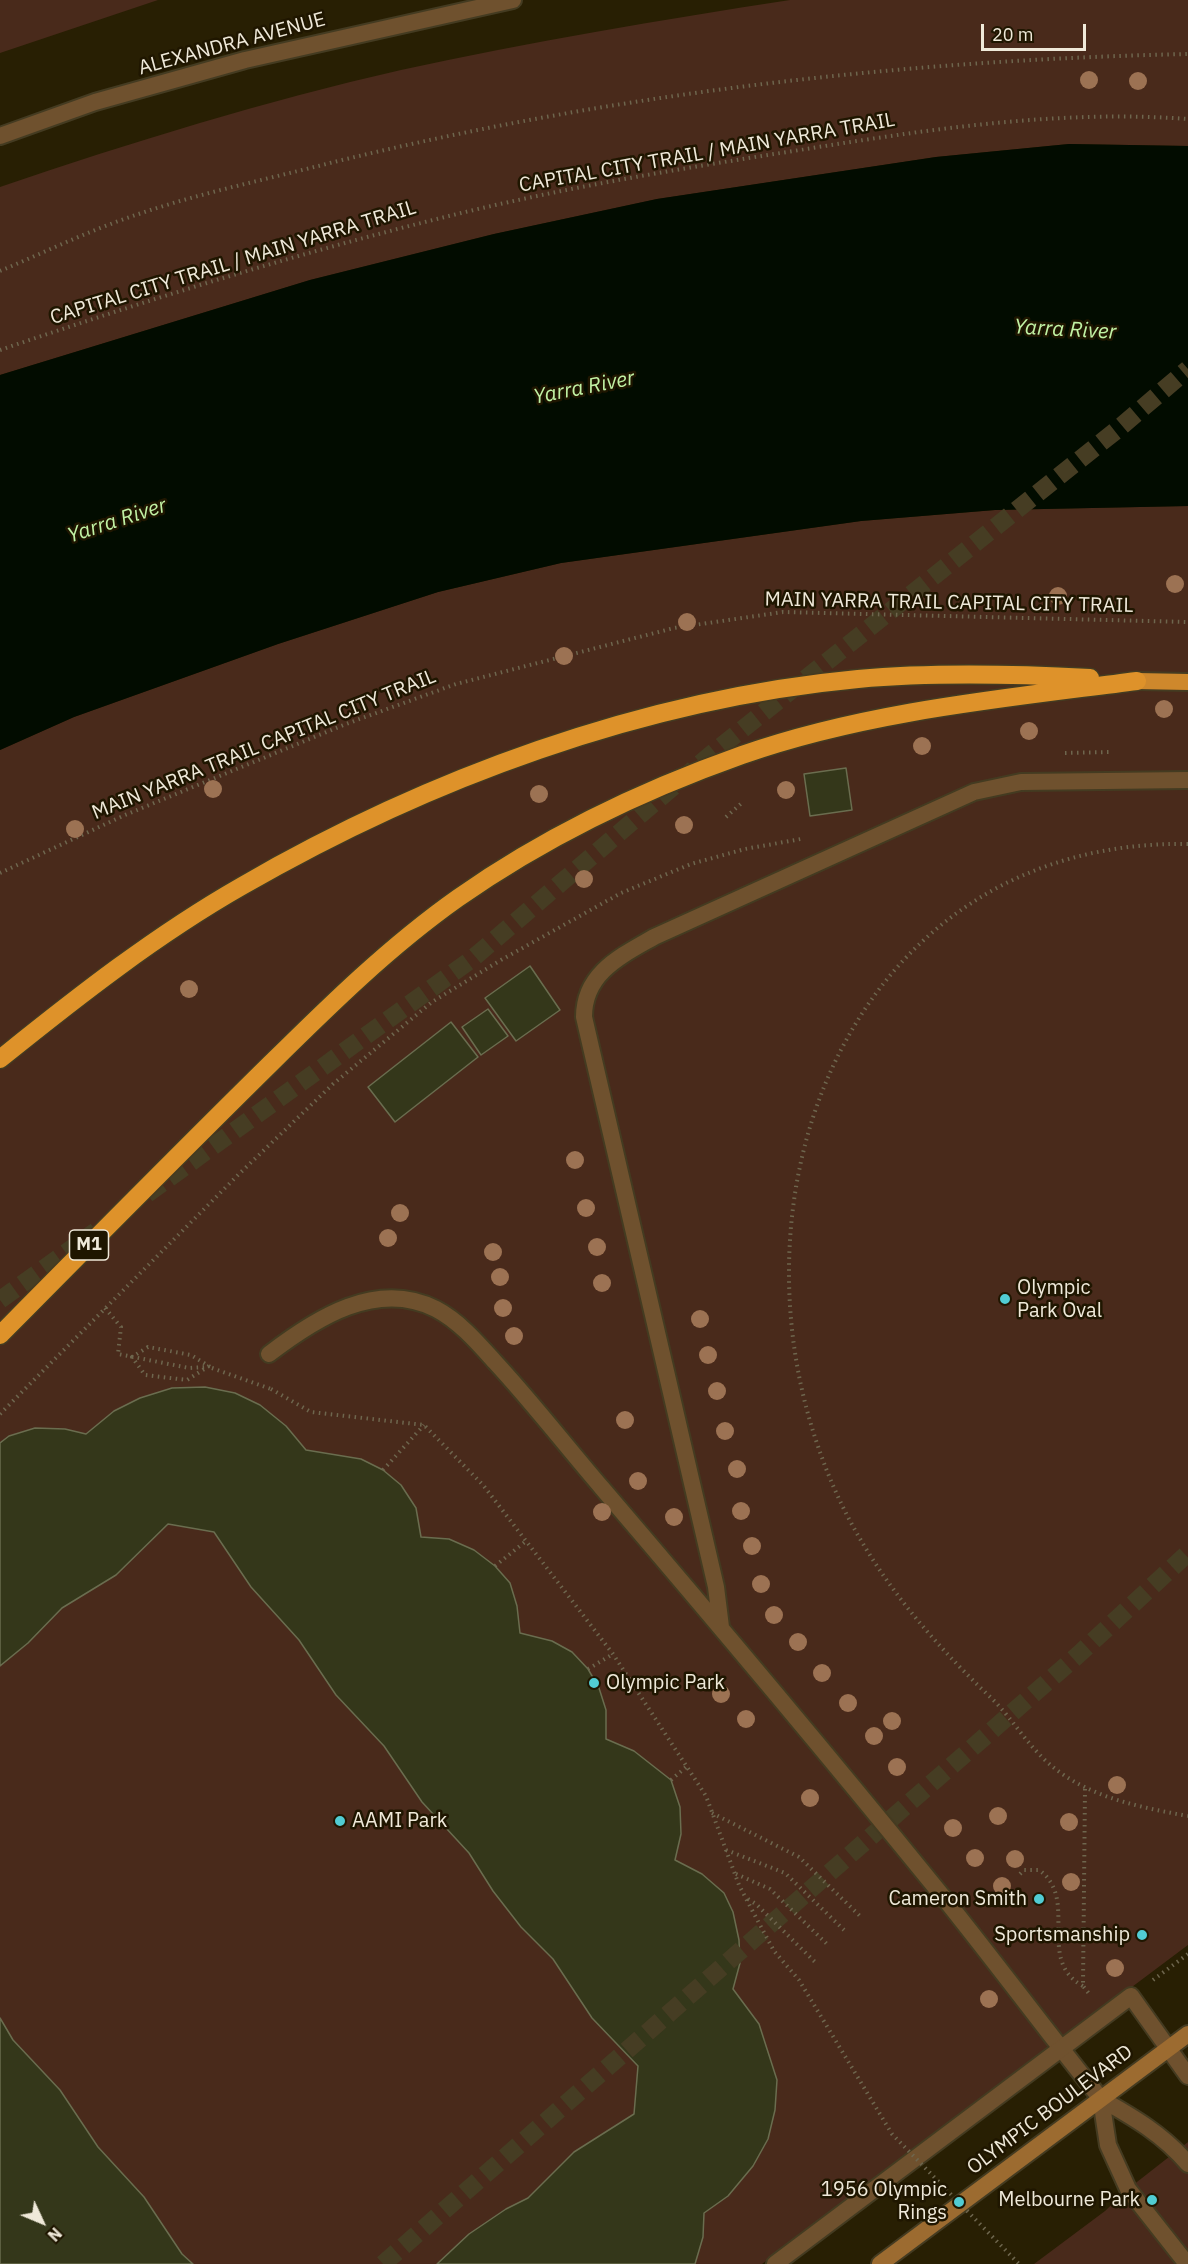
<!DOCTYPE html>
<html>
<head>
<meta charset="utf-8">
<style>
	body { margin:0 }
	#map { position:relative; width:1188px; height:2264px; overflow:hidden; background:#281f03; font-family:"IBM Plex Sans",sans-serif }
	canvas { display:block }
	.north { position:absolute; left:12px; top:2192px; width:60px; height:60px; -webkit-text-stroke:4px #1f1600; paint-order:stroke; rotate:134deg; font-size:16px; font-weight:700; line-height:24px; text-align:center; color:#efe9d9 }
	.north::after { content:''; display:block; margin:auto; width:21px; height:27px; background:#efe9d9; clip-path:polygon(50% 0,100% 100%,50% 72%,0 100%) }
	.scale { position:absolute; left:981px; top:24px; width:105px; height:27px; box-sizing:border-box; border:3px solid #efe9d9; border-top:0; padding-left:8px; font-size:18px; line-height:21px; white-space:nowrap; color:#efe9d9; -webkit-text-stroke:4px #1f1600; paint-order:stroke }
</style>
</head>
<body>
<div id="map">
<canvas width="1188" height="2264"></canvas>
<div class="north">N</div>
<div class="scale">20 m</div>
</div>
<script>
const c = document.querySelector('canvas').getContext('2d');
c.lineJoin = 'round';
function fillPath(path, color) { c.fillStyle = color; c.fill(path, 'evenodd'); }
function trace(path, color, width, dash) { c.strokeStyle = color; c.lineWidth = width; c.lineCap = dash ? 'butt' : 'round'; c.setLineDash(dash || []); c.stroke(path); }
function write(font, color, halo, rows, align = 'center') {
  c.font = font + ' "IBM Plex Sans",sans-serif'; c.lineWidth = 5; c.setLineDash([]); c.textBaseline = 'middle'; c.strokeStyle = halo; c.fillStyle = color; for (const [text, x, y, turn = 0] of rows) {
    c.save(); c.translate(x, y); c.rotate((+turn || 0) * Math.PI / 180); c.textAlign = isNaN(turn) ? turn : align; if (halo) c.strokeText(text, 0, 0); c.fillText(text, 0, 0); c.restore();
  }
}
fillPath(new Path2D(`
	M 0,0 L 158,0 L 0,53 Z
	M 790,0 L 1188,0 L 1188,146 L 1069,144 L 936,157 L 657,199 L 494,234 L 310,280 L 0,375 L 0,187 C 132,142 265,101 401,70 C 530,42 660,20 790,0 Z
	M 1188,506 L 1188,1945 L 762,2264 L 0,2264 L 0,750 L 74,717 L 278,644 L 438,592 L 561,563 L 861,521 L 995,510 Z
	M 1188,2142 L 1188,2264 L 1034,2264 L 1105,2211 L 1128,2189 Z`), '#492a1b');
fillPath(new Path2D(`
	M 1069,144 L 1188,146 L 1188,506 L 995,510 L 861,521 L 561,563 L 438,592 L 278,644 L 74,717 L 0,750 L 0,375 L 310,280 L 494,234 L 657,199 L 936,157 Z`), '#020c00');
const building = new Path2D(`
	M 846,768 L 852,810 L 810,816 L 804,774 Z
	M 530,966 L 560,1010 L 516,1041 L 485,998 Z
	M 488,1009 L 508,1036 L 481,1055 L 462,1027 Z
	M 451,1022 L 478,1057 L 395,1122 L 368,1087 Z
	M 205,1387 L 235,1393 L 260,1405 L 286,1426 L 306,1450 L 361,1459 L 383,1470 L 401,1485 L 416,1508 L 421,1537 L 449,1539 L 474,1550 L 495,1566 L 510,1583 L 517,1606 L 520,1633 L 552,1641 L 572,1652 L 588,1669 L 599,1688 L 606,1710 L 606,1739 L 634,1751 L 671,1780 L 680,1807 L 681,1834 L 675,1860 L 702,1874 L 724,1893 L 733,1912 L 739,1940 L 740,1963 L 733,1989 L 759,2024 L 777,2080 L 775,2110 L 768,2139 L 753,2166 L 728,2196 L 704,2213 L 703,2237 L 695,2264 L 437,2264 L 469,2234 L 506,2209 L 528,2198 L 574,2152 L 634,2114 L 638,2066 L 592,2018 L 553,1959 L 521,1927 L 493,1891 L 469,1853 L 422,1802 L 384,1746 L 336,1695 L 299,1640 L 251,1587 L 214,1532 L 168,1524 L 116,1575 L 62,1608 L 28,1643 L 0,1666 L 0,1443 L 9,1436 L 35,1428 L 65,1429 L 86,1434 L 114,1411 L 140,1398 L 172,1388 Z
	M 0,2018 L 13,2040 L 60,2090 L 98,2147 L 144,2197 L 182,2254 L 193,2264 L 0,2264 Z`);
fillPath(building, '#34371a');
trace(building, '#6a6d4f', 1.5);
trace(new Path2D(`
	M 147,1194 L 472,959 L 709,756 L 1118,429 L 1188,369
	M 0,1300 L 96,1231
	M 383,2264 L 1078,1655 L 1188,1553`), '#463d23', 18, [18, 9]);
const service = new Path2D(`
	M 269,1354 C 316,1318 377,1279 436,1309 C 459,1321 478,1343 495,1362 C 532,1402 566,1446 602,1488 C 713,1618 823,1749 931,1882 C 989,1953 1043,2027 1101,2099 C 1133,2117 1164,2135 1188,2164
	M 721,1627 L 716,1587 L 584,1017 C 584,973 621,956 654,937 L 974,792 L 1021,782 L 1188,780
	M 1101,2099 L 1108,2145 L 1128,2189 L 1187,2264`);
const pedestrian = new Path2D(`
	M 775,2264 L 1131,1996 L 1188,2076`);
const tertiary = new Path2D(`
	M 0,136 L 95,102 L 245,60 L 513,0`);
const secondary = new Path2D(`
	M 880,2264 L 1188,2034`);
const trunk = new Path2D(`
	M 1137,681 L 1188,682`);
const motorway = new Path2D(`
	M 0,1059 C 77,997 156,935 242,886 C 427,779 643,699 858,679 C 935,672 1013,674 1090,678
	M 0,1335 C 85,1249 169,1164 255,1079 C 319,1016 383,951 458,898 C 545,837 643,790 742,755 C 867,711 1007,698 1137,681`);
trace(service, '#443b21', 20);
trace(pedestrian, '#443b21', 20);
trace(tertiary, '#443b21', 20);
trace(secondary, '#443b21', 20);
trace(trunk, '#443b21', 20);
trace(motorway, '#443b21', 21);
trace(new Path2D(`
	M 0,271 C 43,253 86,232 130,217 C 195,194 264,180 330,163 C 611,94 899,60 1188,54
	M 0,350 C 147,300 295,254 445,217 C 557,189 672,170 787,152 C 919,131 1054,109 1188,119
	M 1065,753 L 1111,752
	M 726,817 L 743,802
	M 1188,844 C 863,839 721,1175 820,1452 C 853,1548 915,1625 988,1695 C 1007,1712 1020,1734 1038,1753 C 1077,1795 1133,1806 1188,1816
	M 0,873 L 125,815 L 346,724 L 456,684 L 674,628 L 783,612 L 1188,622
	M 105,1308 L 121,1327 L 118,1354 L 189,1368 L 208,1367
	M 209,1366 L 187,1380 L 145,1375 L 132,1357 L 148,1347 L 191,1355 L 212,1368
	M 271,1389 L 311,1412 L 424,1425 L 483,1485 L 613,1654 L 706,1796 L 739,1885 L 752,1910
	M 0,1414 L 239,1174 L 333,1084 L 432,1002 L 501,960 L 621,893 L 691,864 L 745,849 L 801,839
	M 383,1470 L 424,1425
	M 495,1566 L 526,1541
	M 588,1669 L 613,1654
	M 671,1780 L 686,1767
	M 1085,1789 L 1083,1986 L 1091,1996
	M 712,1813 L 799,1857 L 860,1916
	M 726,1850 L 785,1873 L 844,1930
	M 736,1874 L 770,1889 L 829,1946
	M 1020,1874 L 1024,1870 L 1039,1870 C 1080,1899 1035,1960 1083,1986
	M 748,1899 L 756,1904 L 815,1962
	M 1153,1980 L 1188,1954`), '#6e664e', 4, [1.5, 4.5]);
trace(service, '#6f512e', 16);
trace(pedestrian, '#6f512e', 16);
trace(tertiary, '#6f512e', 16);
trace(secondary, '#9c6b30', 16);
trace(trunk, '#ce882c', 16);
trace(motorway, '#de922a', 18);
trace(new Path2D(`
	M 212,1368 L 271,1389
	M 752,1910 L 774,1951 L 799,1980 L 892,2134 L 1019,2264`), '#6e664e', 4, [1.5, 4.5]);
c.fillStyle = '#9c7253';
for (const [x, y] of [
	[1089,80],
	[1138,81],
	[1175,584],
	[1058,596],
	[687,622],
	[564,656],
	[1164,709],
	[1029,731],
	[922,746],
	[213,789],
	[786,790],
	[539,794],
	[684,825],
	[75,829],
	[584,879],
	[189,989],
	[575,1160],
	[586,1208],
	[400,1213],
	[388,1238],
	[597,1247],
	[493,1252],
	[500,1277],
	[602,1283],
	[503,1308],
	[700,1319],
	[514,1336],
	[708,1355],
	[717,1391],
	[625,1420],
	[725,1431],
	[737,1469],
	[638,1481],
	[741,1511],
	[602,1512],
	[674,1517],
	[752,1546],
	[761,1584],
	[774,1615],
	[798,1642],
	[822,1673],
	[721,1694],
	[848,1703],
	[746,1719],
	[892,1721],
	[874,1736],
	[897,1767],
	[1117,1785],
	[810,1798],
	[998,1816],
	[1069,1822],
	[953,1828],
	[975,1858],
	[1015,1859],
	[1071,1882],
	[1002,1886],
	[1115,1968],
	[989,1999]
]) { c.beginPath(); c.arc(x, y, 9, 0, 2 * Math.PI); c.fill(); }
for (const [x, y, r, color] of [
	[1005,1299,6,"#51ccd3"],
	[594,1683,6,"#51ccd3"],
	[340,1821,6,"#51ccd3"],
	[1039,1899,6,"#51ccd3"],
	[1142,1935,6,"#51ccd3"],
	[1152,2200,6,"#51ccd3"],
	[959,2202,6,"#51ccd3"]
]) { const dot = new Path2D(); dot.arc(x, y, r, 0, 2 * Math.PI); c.fillStyle = color; c.fill(dot); trace(dot, '#1f1600', 2); }
for (const [x, y, w] of [
	[89,1245,39]
]) { const box = new Path2D(); box.roundRect(x - w / 2, y - 15, w, 30, 4.5); c.fillStyle = '#1f1600'; c.fill(box); trace(box, '#efe9d9', 1.5); }
write('bold 18px', '#efe9d9', null, [
	["M1",89,1245]
]);
write('20px', '#efe9d9', '#1f1600', [
	["ALEXANDRA AVENUE",232,44,-15],
	["CAPITAL CITY TRAIL / MAIN YARRA TRAIL",707,153,-10],
	["CAPITAL CITY TRAIL / MAIN YARRA TRAIL",233,263,-17],
	["MAIN YARRA TRAIL CAPITAL CITY TRAIL",949,603,1],
	["MAIN YARRA TRAIL CAPITAL CITY TRAIL",264,745,-22],
	["OLYMPIC BOULEVARD",1050,2110,-37]
]);
write('20px', '#efe9d9', '#1f1600', [
	["Olympic",1017,1288,"left"],
	["Park Oval",1017,1311,"left"],
	["Olympic Park",606,1683,"left"],
	["AAMI Park",352,1821,"left"],
	["Cameron Smith",1027,1899],
	["Sportsmanship",1130,1935],
	["1956 Olympic",947,2190],
	["Rings",947,2213],
	["Melbourne Park",1140,2200]
], 'right');
write('italic 21px', '#c1f2a4', '#1f1600', [
	["Yarra River",1065,330,3],
	["Yarra River",584,388,-11],
	["Yarra River",117,521,-18]
]);
</script>
</body>
</html>
